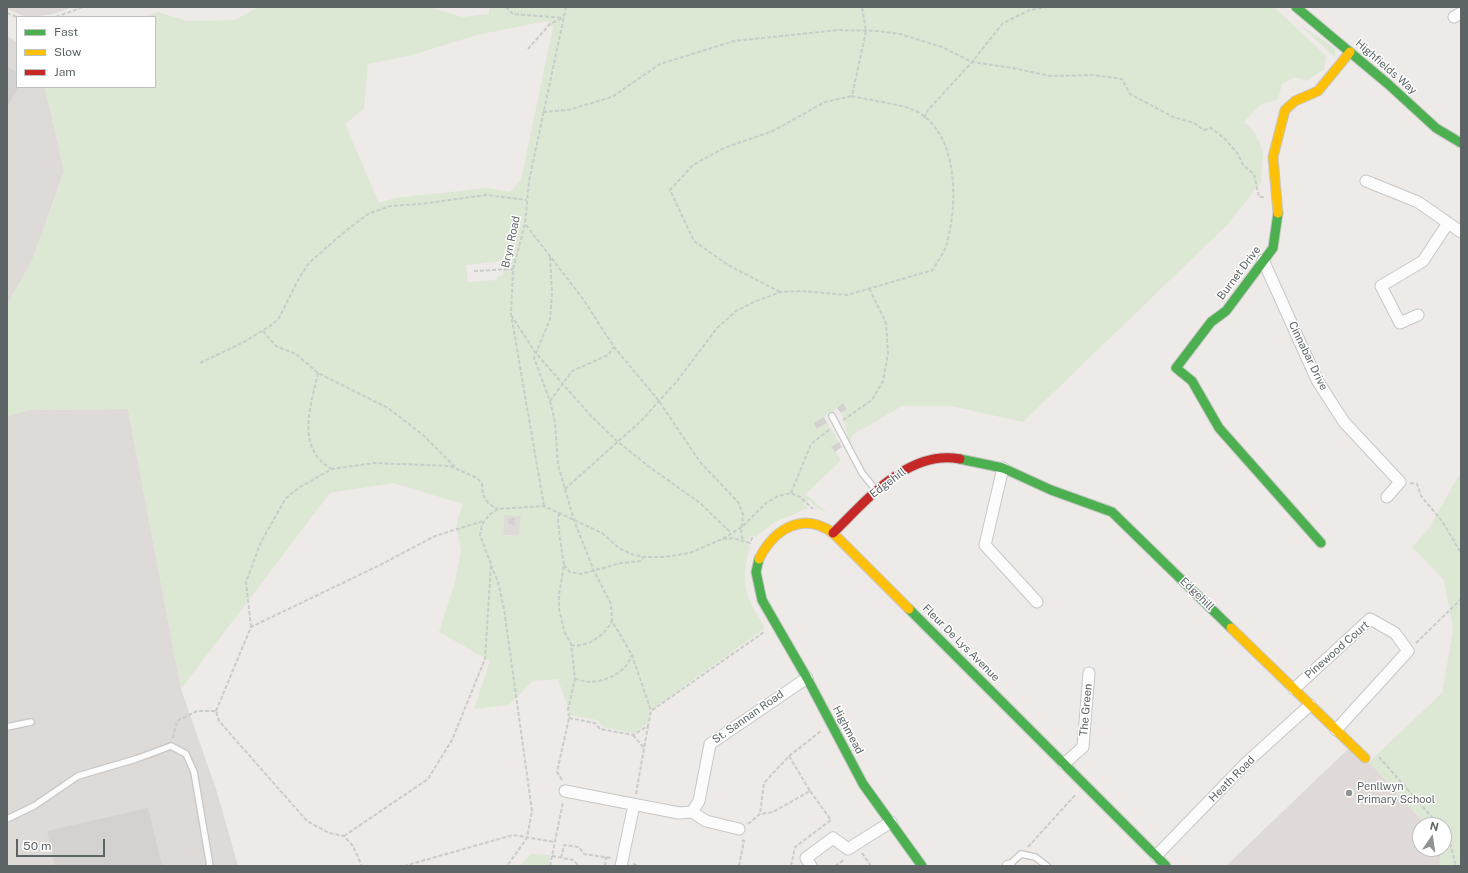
<!DOCTYPE html>
<html>
<head>
<meta charset="utf-8">
<style>
	body { margin:0 }
	#map { position:relative; width:1468px; height:873px; overflow:hidden; background:#edeae8; font-family:"Public Sans",sans-serif }
	canvas { display:block }
	.frame { position:absolute; inset:0; border:8px solid #5d6466; pointer-events:none }
	.legend { position:absolute; left:16px; top:16px; width:140px; height:72px; box-sizing:border-box; background:#fff; border:1px solid #bec1c2; margin:0; padding:5px 7px; list-style:none; font-size:12px; color:#5d6466 }
	.legend li { display:flex; align-items:center; gap:8px; height:20px }
	.legend b { width:20px; border:1px solid #bec1c2 }
	.north { position:absolute; left:1412px; top:817px; width:40px; height:40px; box-sizing:border-box; background:#fff; border:1px solid #bec1c2; border-radius:50%; rotate:13deg; font-size:11px; font-weight:700; line-height:16px; text-align:center; color:#5d6466 }
	.north::after { content:''; display:block; margin:auto; width:14px; height:18px; background:#8f9394; clip-path:polygon(50% 0,100% 100%,50% 72%,0 100%) }
	.scale { position:absolute; left:16px; top:839px; width:89px; height:18px; box-sizing:border-box; border:2px solid #5d6466; border-top:0; padding-left:5px; font-size:12px; line-height:14px; white-space:nowrap; color:#5d6466; -webkit-text-stroke:3px #fff; paint-order:stroke }
</style>
</head>
<body>
<div id="map">
<canvas width="1468" height="873"></canvas>
<div class="frame"></div>
<ul class="legend">
<li><b style="height:5px;background:#4caf50"></b>Fast</li>
<li><b style="height:5px;background:#ffc107"></b>Slow</li>
<li><b style="height:5px;background:#c62828"></b>Jam</li>
</ul>
<div class="north">N</div>
<div class="scale">50 m</div>
</div>
<script>
const c = document.querySelector('canvas').getContext('2d');
c.lineJoin = 'round';
function fillPath(path, color) { c.fillStyle = color; c.fill(path, 'evenodd'); }
function trace(path, color, width, dash) { c.strokeStyle = color; c.lineWidth = width; c.lineCap = dash ? 'butt' : 'round'; c.setLineDash(dash || []); c.stroke(path); }
function write(font, color, halo, rows, align = 'center') {
  c.font = font + ' "Public Sans",sans-serif'; c.lineWidth = 3; c.setLineDash([]); c.textBaseline = 'middle'; c.strokeStyle = halo; c.fillStyle = color; for (const [text, x, y, turn = 0] of rows) {
    c.save(); c.translate(x, y); c.rotate((+turn || 0) * Math.PI / 180); c.textAlign = isNaN(turn) ? turn : align; if (halo) c.strokeText(text, 0, 0); c.fillText(text, 0, 0); c.restore();
  }
}
fillPath(new Path2D(`
	M 7,36 L 17,42 L 17,87 L 45,87 L 64,171 L 32,261 L 7,305 Z
	M 128,409 L 181,689 L 217,792 L 238,866 L 7,866 L 7,416 L 29,410 Z
	M 504,515 L 521,515 L 520,536 L 503,535 Z`), '#dddad8');
fillPath(new Path2D(`
	M 7,7 L 72,7 L 53,14 L 33,17 L 26,17 L 7,9 Z
	M 1354,745 L 1426,825 L 1420,825 L 1420,849 L 1442,849 L 1439,866 L 1226,866 L 1346,751 Z`), '#dfdad8');
fillPath(new Path2D(`
	M 258,7 L 429,7 L 462,17 L 489,14 L 489,7 L 1274,7 L 1326,56 L 1324,69 L 1307,81 L 1295,77 L 1282,84 L 1278,99 L 1260,105 L 1244,122 L 1254,131 L 1263,151 L 1261,182 L 1228,224 L 1023,422 L 951,406 L 902,406 L 852,435 L 850,444 C 846,433 846,423 841,413 L 847,409 L 844,403 L 824,417 L 818,429 L 827,423 L 839,442 L 832,447 L 841,460 L 806,494 L 828,514 L 817,508 L 809,500 L 804,504 L 808,508 L 775,522 L 755,537 L 751,535 L 746,543 L 750,546 C 740,586 744,593 765,628 L 651,710 L 648,723 L 633,733 L 603,727 L 597,720 L 570,715 L 558,679 L 533,681 L 509,705 L 474,709 L 490,661 L 439,632 L 455,582 L 461,550 L 456,525 L 463,504 L 393,483 L 330,493 L 181,689 L 128,409 L 29,410 L 7,416 L 7,305 L 32,261 L 64,171 L 45,87 L 155,87 L 155,17 L 143,17 L 158,12 L 187,21 L 235,20 ZM 547,21 L 553,27 L 521,180 L 510,192 L 486,188 L 395,198 L 379,203 L 345,124 L 364,109 L 368,64 L 409,56 L 477,35 ZM 503,261 L 503,275 L 498,276 L 496,280 L 468,282 L 466,265 ZM 504,515 L 521,516 L 519,536 L 503,535 Z
	M 1301,26 L 1325,41 L 1335,49 L 1335,57 Z
	M 1459,475 L 1461,478 L 1461,866 L 1439,866 L 1442,849 L 1444,849 L 1444,825 L 1426,825 L 1369,762 L 1442,693 L 1453,630 L 1444,580 L 1412,547 L 1429,528 Z
	M 531,854 L 550,855 L 548,866 L 519,866 Z`), '#dde8d4');
fillPath(new Path2D(`
	M 7,66 L 17,72 L 17,87 L 19,87 L 7,107 Z
	M 843,403 L 847,409 L 841,413 L 837,408 Z
	M 824,417 L 827,423 L 817,429 L 814,423 Z
	M 839,442 L 842,447 L 835,452 L 831,447 Z
	M 509,518 L 515,518 L 515,525 L 508,524 Z
	M 148,808 L 162,866 L 55,866 L 47,831 Z`), '#d4d1d1');
const lane = new Path2D(`
	M 832,416 L 862,473 L 875,489
	M 7,727 L 31,722
	M 7,819 L 34,806 L 78,776 L 136,759 L 171,746 L 186,754 L 194,772 L 210,866
	M 1008,866 L 1021,854 L 1035,857 L 1047,866`);
const street = new Path2D(`
	M 1454,17 L 1461,13
	M 1366,181 L 1418,202 L 1461,232
	M 1263,260 L 1317,380 L 1344,422 L 1400,482 L 1387,497
	M 1418,315 L 1400,323 L 1381,286 L 1423,261 L 1448,223
	M 1003,468 L 985,545 L 1037,602
	M 1294,689 L 1370,619 L 1395,633 L 1408,651 L 1336,730
	M 1064,764 L 1083,747 L 1089,673
	M 565,791 L 679,813 L 692,812 L 699,801 L 710,744 L 807,678
	M 692,812 L 706,821 L 739,829
	M 1156,856 L 1246,763 L 1310,705
	M 621,866 L 634,805
	M 811,866 L 806,858 L 833,838 L 848,849 L 891,822
	M 1008,866 L 1009,866`);
const fast = new Path2D(`
	M 1296,7 L 1388,84 L 1436,128 L 1461,143
	M 1278,213 L 1273,248 L 1226,311 L 1211,322 L 1176,368 L 1192,381 L 1219,428 L 1321,543
	M 960,459 L 1003,468 L 1051,490 L 1112,512 L 1231,628
	M 759,559 L 756,572 L 762,600 L 807,678 L 863,784 L 922,866
	M 909,609 L 1166,866`);
const slow = new Path2D(`
	M 1278,213 L 1273,157 L 1285,110 L 1295,101 L 1318,91 L 1350,52
	M 759,559 C 774,529 803,511 833,533 L 909,609
	M 1231,628 L 1365,758`);
const jam = new Path2D(`
	M 833,533 C 866,501 908,449 960,459`);
trace(lane, '#c6c7c6', 8);
trace(street, '#c6c7c6', 13);
trace(fast, '#c6c7c6', 11);
trace(slow, '#c6c7c6', 11);
trace(jam, '#c6c7c6', 11);
trace(new Path2D(`
	M 506,7 L 513,14 L 564,18
	M 7,13 L 17,17
	M 56,17 L 83,7
	M 528,49 L 550,24 L 563,18
	M 543,112 L 568,110 L 612,97 L 660,64 L 734,41 L 839,30 L 878,31 L 900,34 L 942,47 L 972,62 L 1013,68 L 1050,76 L 1093,75 L 1122,79 L 1130,94 L 1173,117 L 1194,123 L 1204,130 L 1211,128 L 1224,138 L 1238,154 L 1243,165 L 1254,174 L 1259,197 L 1264,197
	M 924,118 L 928,110 L 972,62 L 1003,23 L 1030,10 L 1047,7
	M 526,225 L 583,299 L 614,347 L 659,401 L 700,462 L 738,502 L 743,514 L 741,534 L 743,540
	M 550,257 L 552,293 L 550,319 L 534,358 L 550,401 L 555,422 L 558,465 L 574,520 L 594,571 L 611,604 L 612,621 L 632,655 L 651,711
	M 474,271 L 513,269
	M 780,292 L 728,265 L 694,241 L 670,190 L 693,165 L 724,148 L 773,131 L 825,102 L 852,96
	M 511,315 L 535,352 L 590,415 L 617,441 L 648,466 L 700,503 L 731,533
	M 263,331 L 276,346 L 296,354 L 318,373 L 388,408 L 423,435 L 457,469
	M 200,363 L 244,342 L 273,324 L 279,318 L 299,278 L 309,263 L 343,233 L 368,214 L 390,206 L 421,204 L 486,195 L 526,200
	M 318,373 C 311,405 295,449 332,469
	M 550,401 L 572,371 L 608,355 L 614,347
	M 843,420 L 872,400 L 883,381 L 888,354 L 886,323 L 869,288
	M 1410,483 L 1417,484 L 1421,496 L 1442,521 L 1461,553
	M 565,489 L 642,420 L 677,381 L 717,328 L 736,311 L 756,301 L 781,292 L 802,291 L 847,295 L 933,270 C 937,261 945,252 947,243 C 958,202 959,132 914,110 C 901,104 867,100 852,96 L 866,31 L 862,7
	M 791,493 L 811,444 L 830,429
	M 544,506 L 511,314 L 513,269 L 525,224 L 529,181 L 566,7
	M 559,513 L 558,521 L 560,539 L 564,565 L 559,595 L 559,609 L 564,631 L 571,644 L 575,678 L 568,710 L 569,718 L 557,772 L 562,780
	M 723,539 L 733,538 L 750,543 L 752,538 L 754,539
	M 491,565 L 498,582 L 504,609 L 532,811 L 527,838 L 507,866
	M 564,565 L 570,572 L 581,574 L 621,563 L 640,561 L 643,557
	M 251,627 L 246,582 L 261,542 L 286,498 L 300,487 L 332,469 L 374,463 L 450,466 L 477,478 L 482,484 L 483,495 L 489,504 L 498,509
	M 1416,643 L 1461,599
	M 571,645 C 588,648 605,635 612,621
	M 575,678 C 589,686 611,680 623,669 C 627,666 629,660 632,655
	M 216,711 L 251,627 L 380,565 L 435,536 L 483,521
	M 569,718 L 595,723 L 600,729 L 633,735 L 648,726 L 651,711 L 764,632
	M 633,735 L 644,748
	M 173,738 L 177,721 L 197,711 L 216,711 L 219,721 L 307,821 L 329,833 L 344,836 L 353,846 L 362,866
	M 789,756 L 821,731
	M 1379,757 L 1439,825
	M 636,794 L 648,726
	M 748,824 L 760,814 L 773,812 L 810,791 L 789,756 L 764,783 L 760,814
	M 1444,833 L 1450,843 L 1456,866
	M 344,836 L 428,779 L 452,740 L 485,659 L 491,564 L 480,535 L 482,525 L 489,515 L 498,509 L 544,506 L 602,533 L 619,548 L 631,554 L 643,557 L 664,557 L 690,553 L 722,539 L 742,527 L 766,503 L 778,496 L 791,493 L 800,497 L 813,509
	M 1028,847 L 1076,794
	M 862,853 L 871,866
	M 552,856 L 573,860 L 579,866
	M 561,858 L 564,845 L 579,847 L 584,854 L 611,858
	M 633,864 L 639,866
	M 404,866 L 513,835 L 555,842
	M 550,866 L 563,802
	M 605,866 L 606,857
	M 739,866 L 744,841 L 742,840
	M 791,866 L 795,847 L 831,820 L 810,791
	M 835,866 L 844,860`), '#c8cdc9', 2, [4, 2]);
trace(lane, '#fcfcfc', 5.5);
trace(street, '#fcfcfc', 11);
trace(fast, '#4caf50', 9);
trace(slow, '#ffc107', 9);
trace(jam, '#c62828', 9);
for (const [x, y, r, color] of [
	[1349,793,4,"#8f9394"]
]) { const dot = new Path2D(); dot.arc(x, y, r, 0, 2 * Math.PI); c.fillStyle = color; c.fill(dot); trace(dot, '#fff', 1.5); }
write('11px', '#5d6466', '#fff', [
	["Highfields Way",1386,67,41],
	["Bryn Road",511,242,-78],
	["Burnet Drive",1239,273,-53],
	["Cinnabar Drive",1308,356,64],
	["Edgehill",888,483,-37],
	["Edgehill",1197,594,44],
	["Fleur De Lys Avenue",961,643,45],
	["Pinewood Court",1337,650,-41],
	["The Green",1086,710,-85],
	["St. Sannan Road",748,717,-35],
	["Highmead",848,730,62],
	["Heath Road",1232,779,-45]
]);
write('11px', '#5d6466', '#fff', [
	["Penllwyn",1357,787],
	["Primary School",1357,800]
], 'left');
</script>
</body>
</html>
